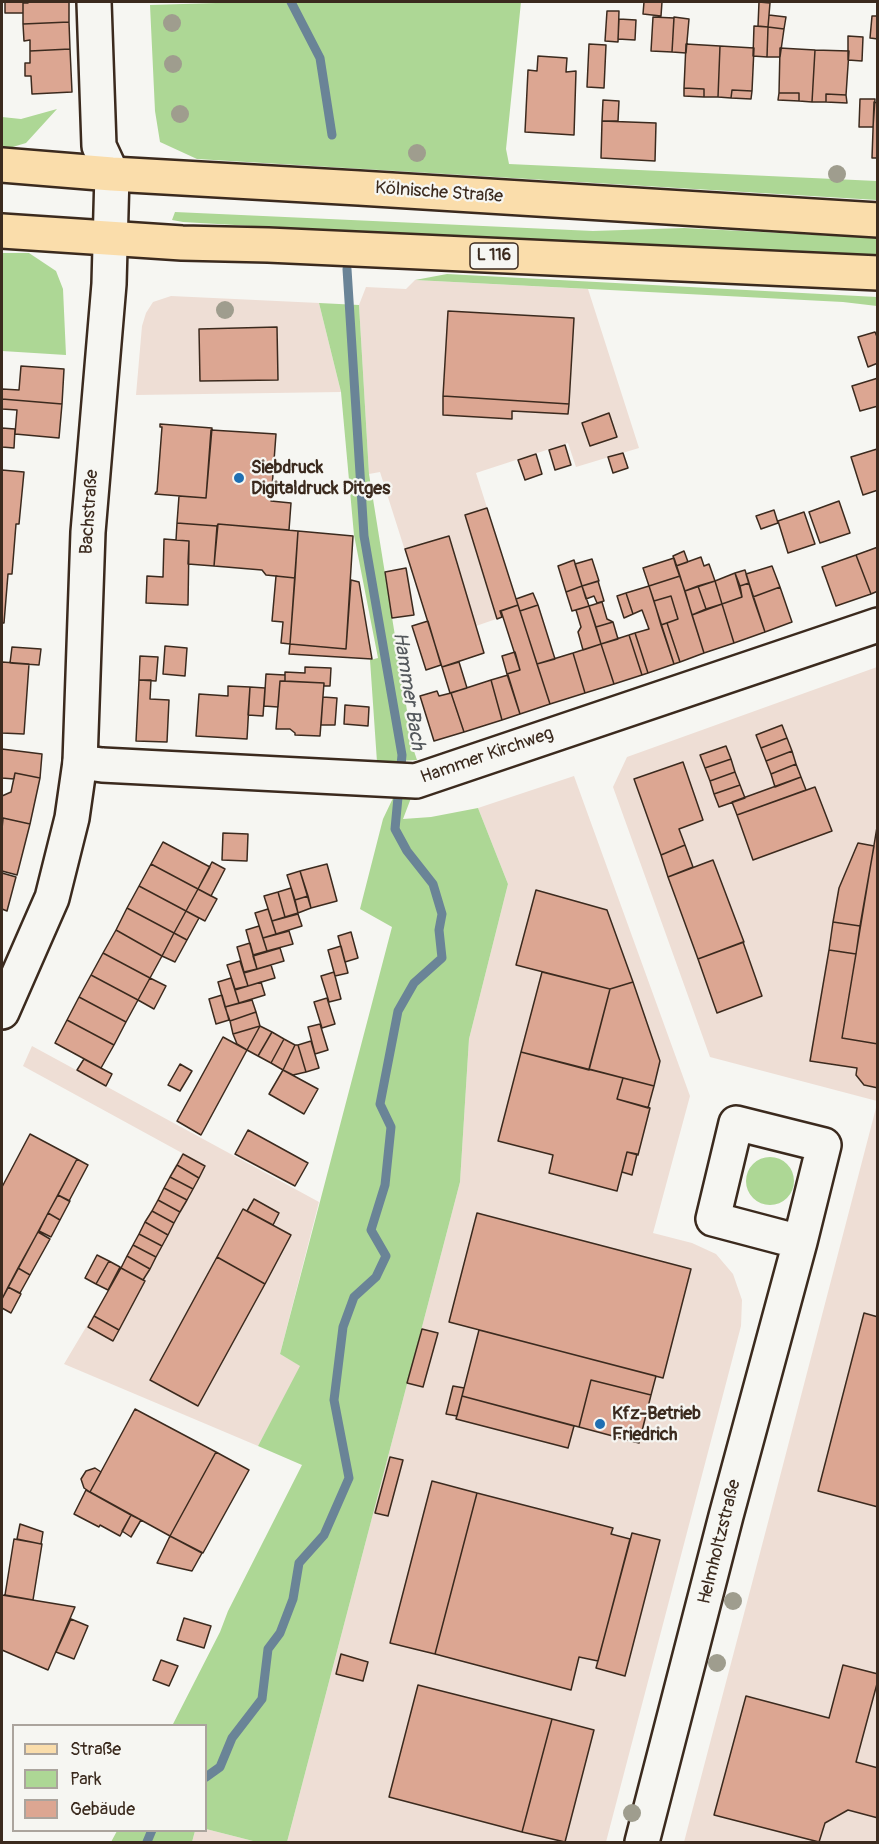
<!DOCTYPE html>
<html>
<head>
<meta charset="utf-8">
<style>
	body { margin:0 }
	#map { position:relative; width:879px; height:1844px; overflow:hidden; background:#f6f6f2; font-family:Pangolin,sans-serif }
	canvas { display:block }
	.frame { position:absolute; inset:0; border:3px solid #3b2a1e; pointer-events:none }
	.legend { position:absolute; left:12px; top:1724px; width:195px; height:108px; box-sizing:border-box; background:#f6f6f2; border:2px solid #aba49d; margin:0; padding:8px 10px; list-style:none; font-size:18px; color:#3b2a1e }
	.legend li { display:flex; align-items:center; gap:12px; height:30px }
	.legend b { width:30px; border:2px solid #aba49d }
</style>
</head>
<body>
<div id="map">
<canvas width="879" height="1844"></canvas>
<div class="frame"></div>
<ul class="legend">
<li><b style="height:8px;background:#faddab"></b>Straße</li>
<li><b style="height:16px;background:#add795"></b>Park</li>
<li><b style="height:16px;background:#dca692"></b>Gebäude</li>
</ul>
</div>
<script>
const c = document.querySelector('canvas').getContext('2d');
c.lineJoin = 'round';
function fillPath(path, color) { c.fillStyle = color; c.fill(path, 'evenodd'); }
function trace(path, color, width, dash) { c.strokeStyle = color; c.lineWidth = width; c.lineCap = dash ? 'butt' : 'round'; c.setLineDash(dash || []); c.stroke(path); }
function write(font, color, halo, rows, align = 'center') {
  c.font = font + ' Pangolin,sans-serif'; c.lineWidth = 4.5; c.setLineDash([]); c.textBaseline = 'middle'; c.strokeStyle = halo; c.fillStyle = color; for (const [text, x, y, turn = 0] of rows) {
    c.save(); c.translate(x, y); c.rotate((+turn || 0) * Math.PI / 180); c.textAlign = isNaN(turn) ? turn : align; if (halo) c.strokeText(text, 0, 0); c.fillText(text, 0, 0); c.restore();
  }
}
fillPath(new Path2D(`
	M 415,280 L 588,289 L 639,448 L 576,467 L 568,443 L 476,473 L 518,605 L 500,611 L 502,617 L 476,626 L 484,654 L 442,667 L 380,472 L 369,474 L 359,305 L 366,287 L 406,289 Z
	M 171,296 L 319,303 L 341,392 L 136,395 L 142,326 L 146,313 L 153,302 Z
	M 877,667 L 877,1101 L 710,1057 L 613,787 L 627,757 Z
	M 574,776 L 690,1096 L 653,1233 L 692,1243 L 716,1254 L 733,1274 L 742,1300 L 741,1326 L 606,1842 L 287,1842 L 460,1182 L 469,1039 L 508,884 L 478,808 Z
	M 32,1046 L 319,1202 L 280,1354 L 301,1366 L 258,1446 L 64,1364 L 107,1292 L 182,1153 L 23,1066 Z
	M 877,1104 L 877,1842 L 684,1842 L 771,1511 Z
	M 206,1829 L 257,1842 L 192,1842 L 195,1831 L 206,1830 Z`), '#eeded5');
fillPath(new Path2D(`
	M 249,2 L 521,2 L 506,149 L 509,164 L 877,181 L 877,200 L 197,159 L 160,142 L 155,111 L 150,5 Z
	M 57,109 L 26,143 L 6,149 L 2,148 L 2,117 L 21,119 Z
	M 175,212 L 593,231 L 684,228 L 877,238 L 877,260 L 701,252 L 183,222 L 172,220 Z
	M 2,253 L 29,253 L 56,271 L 63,289 L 66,355 L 2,351 Z
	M 447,274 L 877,297 L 877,306 L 843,302 L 415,280 Z
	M 319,303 L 359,305 L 369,474 L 413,748 L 417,760 L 377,762 L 370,660 L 378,658 L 354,535 L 341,392 Z
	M 393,798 L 411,798 L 403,819 L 431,817 L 478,808 L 508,884 L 469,1039 L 460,1182 L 287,1842 L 257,1842 L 206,1829 L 206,1726 L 172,1726 L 220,1632 L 228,1611 L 302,1465 L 258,1446 L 300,1366 L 280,1354 L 392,927 L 360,909 L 383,819 Z
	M746 1181a24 24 0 1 1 48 0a24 24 0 1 1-48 0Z
	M 117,1831 L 117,1830 L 195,1831 L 192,1842 L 111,1842 Z`), '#add795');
trace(new Path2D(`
	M 291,2 L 320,58 L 332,135
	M 206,1777 L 220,1767 L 232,1738 L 262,1699 L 268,1649 L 280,1633 L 293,1599 L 299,1563 L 324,1535 L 349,1478 L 334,1400 L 343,1327 L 354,1297 L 376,1277 L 386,1256 L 371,1230 L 385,1185 L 391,1127 L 380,1104 L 398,1011 L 414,983 L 442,958 L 439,930 L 442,914 L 433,884 L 407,851 L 395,829 L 402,755 L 364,536 L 347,269
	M 147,1842 L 152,1830`), '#6a8497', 9);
const building = new Path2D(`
	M 5,2 L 28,2 L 28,3 L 23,3 L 23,13 L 5,13 Z
	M 28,2 L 69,2 L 69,22 L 23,24 L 23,3 L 28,3 Z
	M 644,2 L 662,2 L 661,16 L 643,14 Z
	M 759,2 L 770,3 L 768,27 L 758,26 Z
	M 607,11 L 619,11 L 618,42 L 605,41 Z
	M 769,15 L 786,17 L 784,29 L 768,27 Z
	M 872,16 L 878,16 L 878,39 L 870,38 Z
	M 653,17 L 674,18 L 672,52 L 651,51 Z
	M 674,17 L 689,19 L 686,53 L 672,52 Z
	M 619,19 L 636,20 L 635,40 L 618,39 Z
	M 69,22 L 70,49 L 30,51 L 30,40 L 24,41 L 23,24 Z
	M 754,26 L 768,27 L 767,57 L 753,56 Z
	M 768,27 L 784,29 L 780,57 L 767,57 Z
	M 848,36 L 863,37 L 862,61 L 848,60 Z
	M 589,44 L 606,45 L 604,88 L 587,87 Z
	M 686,44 L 720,46 L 718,97 L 704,97 L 704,89 L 684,88 Z
	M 720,46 L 754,48 L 752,91 L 732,90 L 731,98 L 718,97 Z
	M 780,48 L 815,50 L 812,102 L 799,101 L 799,93 L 779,93 Z
	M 70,49 L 72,92 L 32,94 L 31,76 L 25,76 L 25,63 L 30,63 L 30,51 Z
	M 815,50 L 849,51 L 846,95 L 826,94 L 826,102 L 812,102 Z
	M 538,56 L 567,58 L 566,72 L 576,71 L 574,135 L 525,132 L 528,70 L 537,71 Z
	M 684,88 L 704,89 L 704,97 L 684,96 Z
	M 732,90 L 752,91 L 751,99 L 731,98 Z
	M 779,93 L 799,93 L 799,101 L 778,100 Z
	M 826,94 L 846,95 L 847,103 L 826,102 Z
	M 860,99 L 875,99 L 873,127 L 859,127 Z
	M 603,100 L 619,101 L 618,121 L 602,121 Z
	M 874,102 L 878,103 L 878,158 L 872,158 Z
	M 602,121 L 656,123 L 655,161 L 601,158 Z
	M 448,311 L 574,318 L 569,404 L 443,396 Z
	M 277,327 L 278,380 L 200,381 L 199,329 Z
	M 875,332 L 878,339 L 878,363 L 868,367 L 858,337 Z
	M 21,366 L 64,369 L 62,404 L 2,399 L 2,389 L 19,390 Z
	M 878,378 L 878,406 L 860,411 L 852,386 Z
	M 443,396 L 569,404 L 568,414 L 512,411 L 512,419 L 443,415 Z
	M 2,399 L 62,404 L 59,438 L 15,434 L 17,410 L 2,409 Z
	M 609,413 L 617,437 L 590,446 L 582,423 Z
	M 160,424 L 212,428 L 206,498 L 155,494 L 156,492 L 157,492 L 162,427 L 160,427 Z
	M 2,428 L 15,429 L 14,448 L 2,447 Z
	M 211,430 L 276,434 L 271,501 L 291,503 L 289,530 L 218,524 L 217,526 L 177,523 L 179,496 L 206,498 Z
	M 565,445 L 571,465 L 555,470 L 549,450 Z
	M 877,449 L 878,490 L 863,495 L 851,457 Z
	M 623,453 L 628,468 L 613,473 L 608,457 Z
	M 536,454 L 542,474 L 525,480 L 518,460 Z
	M 2,470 L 24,472 L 19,524 L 16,524 L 12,574 L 8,574 L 4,623 L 2,623 Z
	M 839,501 L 850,533 L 820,543 L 809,512 Z
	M 487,508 L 518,605 L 500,611 L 502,617 L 497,619 L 465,515 Z
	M 774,510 L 778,523 L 761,529 L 756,516 Z
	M 804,512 L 815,544 L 788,553 L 778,521 Z
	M 177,523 L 217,526 L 214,566 L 188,564 L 189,541 L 176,540 Z
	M 218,524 L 298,531 L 295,578 L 266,575 L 262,570 L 214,566 Z
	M 298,531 L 353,536 L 346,649 L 290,644 Z
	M 449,536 L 484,653 L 442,667 L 405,549 Z
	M 164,539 L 189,541 L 188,605 L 146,603 L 147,576 L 163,577 Z
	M 878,547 L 878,591 L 871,594 L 856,555 Z
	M 684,551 L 688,562 L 676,566 L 673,556 Z
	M 856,555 L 871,594 L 836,606 L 822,567 Z
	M 701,557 L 704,566 L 709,564 L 715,581 L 685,591 L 676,566 Z
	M 674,558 L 680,576 L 649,586 L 643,568 Z
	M 592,559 L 599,581 L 582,586 L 575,564 Z
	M 574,560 L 582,586 L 566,592 L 558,566 Z
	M 772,566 L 780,587 L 753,597 L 746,574 Z
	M 406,568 L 414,615 L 392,618 L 385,572 Z
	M 745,570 L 749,583 L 740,586 L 735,573 Z
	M 735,573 L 742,597 L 722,604 L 715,581 Z
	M 276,576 L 295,578 L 290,644 L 281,643 L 283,622 L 272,621 Z
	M 680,576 L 704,653 L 680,662 L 667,623 L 678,619 L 671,596 L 654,601 L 649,586 Z
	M 351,580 L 359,582 L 372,659 L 289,654 L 290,644 L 346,649 Z
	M 598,581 L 604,601 L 597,603 L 594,596 L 586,599 L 582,586 Z
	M 715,581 L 722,604 L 706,609 L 698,586 Z
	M 749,583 L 765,632 L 734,643 L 722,604 L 742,597 L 740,586 Z
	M 582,586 L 589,606 L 572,611 L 566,592 Z
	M 649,586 L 674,664 L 648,673 L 635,633 L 649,629 L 642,610 L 633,614 L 626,593 Z
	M 698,586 L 706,609 L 692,615 L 685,591 Z
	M 780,587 L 792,622 L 765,632 L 753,597 Z
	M 533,593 L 538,605 L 520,611 L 516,599 Z
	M 626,593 L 633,614 L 624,618 L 617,596 Z
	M 671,596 L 678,619 L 661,625 L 654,601 Z
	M 602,602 L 607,619 L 613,622 L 596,627 L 589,606 Z
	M 722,604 L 734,643 L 704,653 L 692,615 Z
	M 518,605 L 550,704 L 520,714 L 507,674 L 520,670 L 501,611 Z
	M 538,605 L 555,659 L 537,664 L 520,611 Z
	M 589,606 L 601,644 L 583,650 L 578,632 L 581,627 L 576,610 Z
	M 428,621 L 441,665 L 426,670 L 412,626 Z
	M 613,622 L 618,639 L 601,644 L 596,627 Z
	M 667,623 L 680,662 L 674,664 L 661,625 Z
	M 635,633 L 648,673 L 642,675 L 629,635 Z
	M 629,635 L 642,675 L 614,684 L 601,644 Z
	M 601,644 L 614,684 L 585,693 L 573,653 Z
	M 165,646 L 187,648 L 185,676 L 163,674 Z
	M 12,647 L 41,649 L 39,665 L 10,663 Z
	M 515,652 L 520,670 L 507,674 L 502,656 Z
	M 573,653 L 585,693 L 550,704 L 537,664 Z
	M 140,656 L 158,657 L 156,681 L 139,680 Z
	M 2,662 L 29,664 L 24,734 L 2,733 Z
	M 459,662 L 467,688 L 450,693 L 442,667 Z
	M 305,667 L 331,668 L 330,686 L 324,686 L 324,683 L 285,681 L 285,672 L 305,673 Z
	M 266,674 L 285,675 L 285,681 L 280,681 L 278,707 L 264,706 Z
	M 508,675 L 520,714 L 502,720 L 491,680 Z
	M 139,680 L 151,680 L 150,699 L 169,700 L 167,742 L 136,741 Z
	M 491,680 L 502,720 L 464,732 L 451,693 Z
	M 280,681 L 324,683 L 320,736 L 295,735 L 295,733 L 290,729 L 276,729 Z
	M 228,686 L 250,687 L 247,739 L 196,736 L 199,694 L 228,696 Z
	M 250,687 L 265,688 L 263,716 L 248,715 Z
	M 437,691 L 439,696 L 451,693 L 464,732 L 434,741 L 420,696 Z
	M 323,697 L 337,698 L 335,725 L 321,725 Z
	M 345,705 L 369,707 L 368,726 L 344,724 Z
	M 782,725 L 787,738 L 761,748 L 756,735 Z
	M 787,738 L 792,751 L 766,761 L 761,748 Z
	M 726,746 L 731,759 L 705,768 L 700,755 Z
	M 2,749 L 42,754 L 40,778 L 15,773 L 14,779 L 2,778 Z
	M 792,751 L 796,764 L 771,774 L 766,761 Z
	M 731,759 L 735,772 L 710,781 L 705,768 Z
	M 683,762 L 703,820 L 679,829 L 685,845 L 661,855 L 634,779 Z
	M 796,764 L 801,777 L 775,787 L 771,774 Z
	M 735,772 L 740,785 L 714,794 L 710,781 Z
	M 15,773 L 40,778 L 30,824 L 3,818 L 2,829 L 2,796 L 11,792 Z
	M 801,777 L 806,790 L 737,815 L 732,802 Z
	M 740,785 L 745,798 L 719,807 L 714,794 Z
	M 815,787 L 832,831 L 753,860 L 737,815 Z
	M 3,818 L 30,824 L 17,875 L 2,871 L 2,829 Z
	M 878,821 L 878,1044 L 842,1038 Z
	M 223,833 L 248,834 L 247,861 L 222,860 Z
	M 163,842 L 210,867 L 198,889 L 151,864 Z
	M 858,843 L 874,846 L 860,926 L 833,922 L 839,888 Z
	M 685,845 L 693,867 L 668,877 L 661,855 Z
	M 713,860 L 744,942 L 698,959 L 668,877 Z
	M 212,862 L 225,869 L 211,896 L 198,889 Z
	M 151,864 L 198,889 L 186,911 L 139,886 Z
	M 327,864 L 337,901 L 311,908 L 300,871 Z
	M 300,871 L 308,896 L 295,900 L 287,875 Z
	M 2,873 L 16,877 L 7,911 L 2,909 Z
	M 139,886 L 186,911 L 174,933 L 127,908 Z
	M 291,888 L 298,913 L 285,917 L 278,892 Z
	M 198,889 L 217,899 L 205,921 L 186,911 Z
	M 536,890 L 607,910 L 633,982 L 610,989 L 516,965 Z
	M 278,892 L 285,917 L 272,921 L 264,896 Z
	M 308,896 L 311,908 L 298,913 L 295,900 Z
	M 127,908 L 174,933 L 162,956 L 116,930 Z
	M 268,909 L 276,934 L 263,938 L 255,913 Z
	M 186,911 L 199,918 L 187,940 L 174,933 Z
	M 298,914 L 302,926 L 276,934 L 272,921 Z
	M 833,922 L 860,926 L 856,954 L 829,950 Z
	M 259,926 L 267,951 L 253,955 L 246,930 Z
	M 116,930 L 162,956 L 150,978 L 103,953 Z
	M 289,931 L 293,944 L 267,951 L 263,938 Z
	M 351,932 L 358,958 L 345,962 L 338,936 Z
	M 174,933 L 187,940 L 175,962 L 162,956 Z
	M 743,942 L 762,996 L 717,1013 L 698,959 Z
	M 250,943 L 257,969 L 244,972 L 237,947 Z
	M 341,946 L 348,973 L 335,976 L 328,950 Z
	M 280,948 L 284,961 L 257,969 L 253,956 Z
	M 829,950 L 856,954 L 842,1038 L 878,1044 L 878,1088 L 864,1085 L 856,1075 L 857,1068 L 810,1061 Z
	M 103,953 L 150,978 L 138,1000 L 91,975 Z
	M 240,961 L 248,986 L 235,989 L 227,965 Z
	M 271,965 L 275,978 L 248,986 L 244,973 Z
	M 334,972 L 341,999 L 329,1002 L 321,976 Z
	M 542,972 L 610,989 L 589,1070 L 521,1052 Z
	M 91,975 L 138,1000 L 126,1022 L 79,997 Z
	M 150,978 L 166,986 L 154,1009 L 138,1000 Z
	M 231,978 L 239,1003 L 225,1007 L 218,982 Z
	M 261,982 L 265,995 L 239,1003 L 235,990 Z
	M 633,982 L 660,1061 L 654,1086 L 589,1069 L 610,989 Z
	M 222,995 L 229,1020 L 216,1024 L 209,999 Z
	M 79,997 L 126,1022 L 114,1045 L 67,1020 Z
	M 327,998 L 335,1024 L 322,1028 L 314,1002 Z
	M 252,1000 L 256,1012 L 230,1021 L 225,1007 Z
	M 256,1012 L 260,1026 L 233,1034 L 230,1021 Z
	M 67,1020 L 114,1045 L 101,1068 L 55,1043 Z
	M 320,1024 L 328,1050 L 315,1054 L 308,1027 Z
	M 260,1026 L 247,1050 L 237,1044 L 233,1034 Z
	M 260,1026 L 272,1032 L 258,1056 L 247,1050 Z
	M 272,1032 L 284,1039 L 271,1063 L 258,1056 Z
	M 223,1037 L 247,1050 L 201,1135 L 177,1121 Z
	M 284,1039 L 295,1045 L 283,1070 L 271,1063 Z
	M 311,1041 L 319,1068 L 306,1072 L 298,1045 Z
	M 295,1045 L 298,1045 L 306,1072 L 293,1075 L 283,1070 Z
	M 521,1052 L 623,1078 L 617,1099 L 650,1108 L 638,1155 L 627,1152 L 617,1191 L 549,1173 L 553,1155 L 498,1141 Z
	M 84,1059 L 112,1074 L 106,1086 L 77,1070 Z
	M 180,1064 L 192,1071 L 180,1091 L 168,1085 Z
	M 283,1070 L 318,1089 L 304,1114 L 269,1094 Z
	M 623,1078 L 654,1086 L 648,1108 L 617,1099 Z
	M 248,1130 L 308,1163 L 295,1186 L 235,1154 Z
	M 30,1134 L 77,1159 L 2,1299 L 2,1187 Z
	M 627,1152 L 637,1154 L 632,1175 L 622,1172 Z
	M 183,1154 L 205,1166 L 199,1178 L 177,1165 Z
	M 77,1159 L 88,1165 L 69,1201 L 58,1195 Z
	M 177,1165 L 199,1178 L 193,1189 L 170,1177 Z
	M 170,1177 L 193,1189 L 187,1200 L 164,1188 Z
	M 164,1188 L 187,1200 L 180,1212 L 158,1200 Z
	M 58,1195 L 70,1201 L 60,1220 L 48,1213 Z
	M 254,1199 L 279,1213 L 273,1225 L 247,1211 Z
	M 158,1200 L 180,1212 L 174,1223 L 152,1211 Z
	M 243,1209 L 291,1235 L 265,1284 L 217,1257 Z
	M 152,1211 L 174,1223 L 168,1235 L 145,1222 Z
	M 48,1213 L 60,1220 L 51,1237 L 39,1231 Z
	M 477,1213 L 691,1269 L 663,1378 L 449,1322 Z
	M 145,1222 L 168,1235 L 162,1246 L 139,1234 Z
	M 38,1232 L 50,1239 L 30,1275 L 18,1268 Z
	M 139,1234 L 162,1246 L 156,1257 L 133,1245 Z
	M 133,1245 L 156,1257 L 150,1269 L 127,1256 Z
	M 97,1255 L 109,1261 L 96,1284 L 85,1278 Z
	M 127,1256 L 150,1269 L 143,1280 L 121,1268 Z
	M 217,1257 L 265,1284 L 198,1406 L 150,1380 Z
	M 109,1261 L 120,1267 L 108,1290 L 96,1284 Z
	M 18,1268 L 30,1275 L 20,1293 L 8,1287 Z
	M 121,1268 L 145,1281 L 119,1330 L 94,1316 Z
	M 8,1287 L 21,1294 L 11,1313 L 2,1308 L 2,1299 Z
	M 864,1313 L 878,1317 L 878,1507 L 818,1491 Z
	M 94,1316 L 119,1330 L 113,1341 L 88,1327 Z
	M 422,1329 L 438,1333 L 423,1387 L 407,1383 Z
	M 479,1330 L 656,1376 L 651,1395 L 591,1380 L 579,1427 L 462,1396 Z
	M 591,1380 L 651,1395 L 639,1443 L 579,1427 Z
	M 453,1386 L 464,1388 L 457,1416 L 446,1414 Z
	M 462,1396 L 574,1426 L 568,1448 L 456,1419 Z
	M 135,1409 L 216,1452 L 170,1536 L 90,1492 Z
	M 216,1452 L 249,1470 L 203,1553 L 170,1536 Z
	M 390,1457 L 403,1460 L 388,1516 L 375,1513 Z
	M 95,1468 L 101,1472 L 90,1492 L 84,1488 L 81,1479 L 86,1471 Z
	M 432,1481 L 477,1493 L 435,1654 L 390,1643 Z
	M 86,1490 L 131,1515 L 120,1536 L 100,1525 L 99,1527 L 74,1514 Z
	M 477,1493 L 613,1528 L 611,1534 L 630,1539 L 598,1661 L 579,1657 L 571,1690 L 435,1654 Z
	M 131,1515 L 141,1520 L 131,1537 L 122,1531 Z
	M 20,1524 L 43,1532 L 41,1544 L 17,1539 Z
	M 632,1533 L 660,1540 L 625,1676 L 596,1668 Z
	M 170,1536 L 202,1553 L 192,1571 L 157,1563 Z
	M 14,1539 L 42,1544 L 33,1600 L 5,1595 Z
	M 2,1595 L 75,1607 L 48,1670 L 2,1650 Z
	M 184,1618 L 211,1626 L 204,1648 L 177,1640 Z
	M 71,1619 L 88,1626 L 74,1659 L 56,1652 Z
	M 341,1654 L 368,1662 L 363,1681 L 336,1674 Z
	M 161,1660 L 178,1666 L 169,1686 L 153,1680 Z
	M 843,1665 L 878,1674 L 878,1680 L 856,1762 L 878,1768 L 878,1818 L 848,1810 L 825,1823 L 819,1842 L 714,1815 L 746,1696 L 829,1718 Z
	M 418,1685 L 552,1719 L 522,1832 L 389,1797 Z
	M 552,1719 L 594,1730 L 565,1842 L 522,1832 Z`);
fillPath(building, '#dca692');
trace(building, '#3b2a1e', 1.5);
const street = new Path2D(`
	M 94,2 L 99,146 L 112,174
	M 80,762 L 102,765 L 416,781 L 878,625
	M 642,1842 L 726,1516 L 800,1242 L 824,1145 L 736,1123 L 713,1219 L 800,1242`);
const secondary = new Path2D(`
	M 2,1012 L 52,898 L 72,818 L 80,762 L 88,532 L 109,284 L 112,174`);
const primary = new Path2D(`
	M 2,165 L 112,174 L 359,188 L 878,220
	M 2,231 L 182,243 L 268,245 L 878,273`);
trace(street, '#3b2a1e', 38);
trace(secondary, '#3b2a1e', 38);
trace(primary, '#3b2a1e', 38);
trace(street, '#f6f6f2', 33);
trace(secondary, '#f6f6f2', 33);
trace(primary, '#faddab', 33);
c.fillStyle = '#9f9d8e';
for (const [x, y] of [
	[172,23],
	[173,64],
	[180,114],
	[417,153],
	[837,174],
	[225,310],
	[733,1601],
	[717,1663],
	[632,1813]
]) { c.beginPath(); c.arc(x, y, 9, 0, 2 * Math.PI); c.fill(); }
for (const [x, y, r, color] of [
	[239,478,6,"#1f6fb2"],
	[600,1424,6,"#1f6fb2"]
]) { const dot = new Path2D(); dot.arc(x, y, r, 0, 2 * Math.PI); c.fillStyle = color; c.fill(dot); trace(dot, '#f6f6f2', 2); }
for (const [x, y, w] of [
	[494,256,48]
]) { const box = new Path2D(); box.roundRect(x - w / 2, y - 13, w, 26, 4.5); c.fillStyle = '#f6f6f2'; c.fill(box); trace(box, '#3b2a1e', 1.5); }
write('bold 16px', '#3b2a1e', null, [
	["L 116",494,256]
]);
write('18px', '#3b2a1e', '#f6f6f2', [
	["Kölnische Straße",439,193,4],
	["Bachstraße",90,512,-86],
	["Hammer Kirchweg",487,756,-19],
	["Helmholtzstraße",720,1542,-76]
]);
write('bold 18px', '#3b2a1e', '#f6f6f2', [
	["Siebdruck",251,468],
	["Digitaldruck Ditges",251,489],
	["Kfz-Betrieb",612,1414],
	["Friedrich",612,1435]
], 'left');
write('italic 20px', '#53575b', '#f6f6f2', [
	["Hammer Bach",408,691,81]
]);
</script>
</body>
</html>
